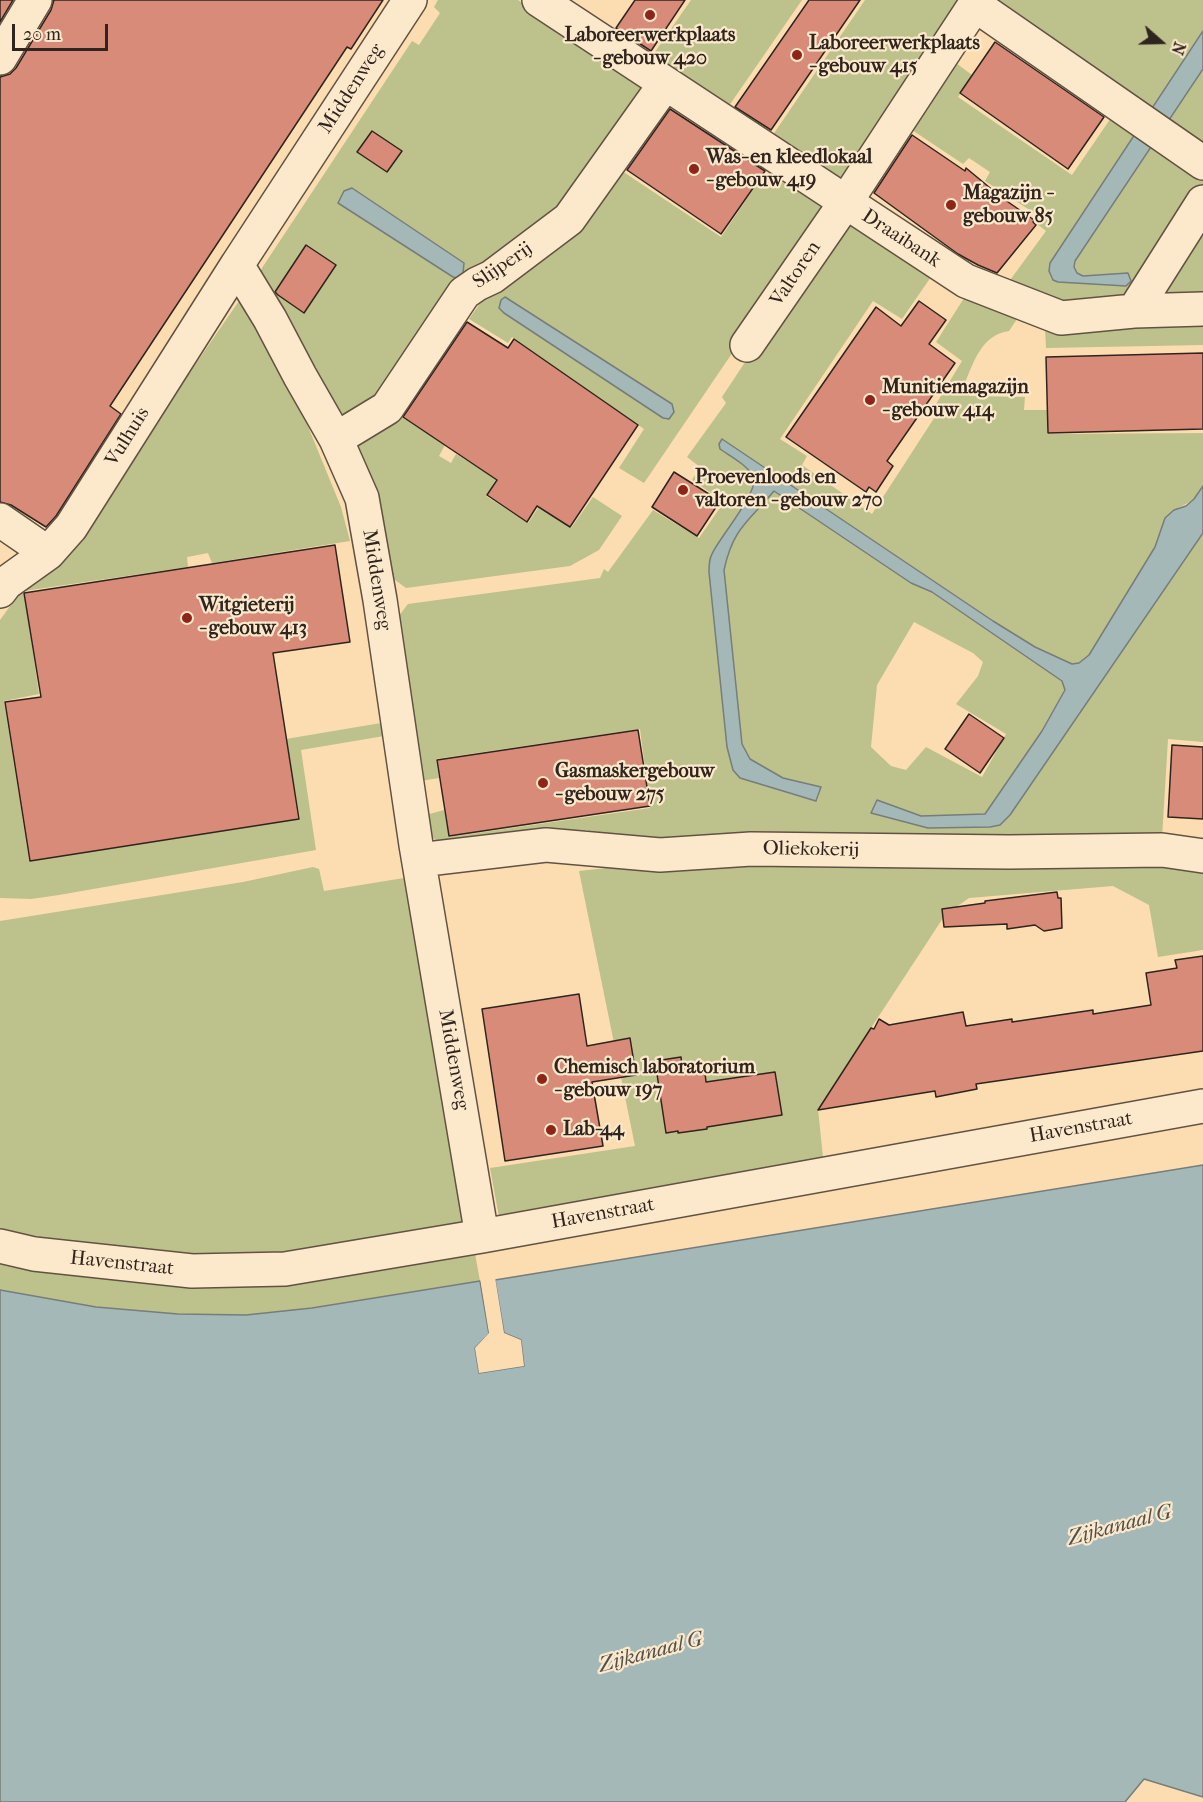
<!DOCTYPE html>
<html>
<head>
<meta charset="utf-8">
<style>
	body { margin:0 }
	#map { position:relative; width:1203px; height:1802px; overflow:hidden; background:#fbddb1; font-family:"IM FELL French Canon",serif }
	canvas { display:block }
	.north { position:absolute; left:1131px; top:12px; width:60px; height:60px; -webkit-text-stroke:4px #fce9cc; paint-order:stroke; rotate:110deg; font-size:16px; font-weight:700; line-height:24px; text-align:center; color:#2f241e }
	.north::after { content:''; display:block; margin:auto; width:21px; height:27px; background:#2f241e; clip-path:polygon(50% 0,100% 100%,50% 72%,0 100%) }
	.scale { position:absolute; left:12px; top:24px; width:96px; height:27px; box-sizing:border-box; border:3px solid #2f241e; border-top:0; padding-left:8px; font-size:18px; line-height:21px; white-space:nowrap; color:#2f241e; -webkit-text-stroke:4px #fce9cc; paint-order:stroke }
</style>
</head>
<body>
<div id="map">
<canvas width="1203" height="1802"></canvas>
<div class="north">N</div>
<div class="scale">20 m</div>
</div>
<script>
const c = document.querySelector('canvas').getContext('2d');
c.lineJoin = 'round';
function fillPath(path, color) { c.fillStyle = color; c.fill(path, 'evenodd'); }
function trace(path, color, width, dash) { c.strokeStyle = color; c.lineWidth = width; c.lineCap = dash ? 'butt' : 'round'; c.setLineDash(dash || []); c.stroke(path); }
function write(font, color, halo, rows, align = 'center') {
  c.font = font + ' "IM FELL French Canon",serif'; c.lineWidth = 4.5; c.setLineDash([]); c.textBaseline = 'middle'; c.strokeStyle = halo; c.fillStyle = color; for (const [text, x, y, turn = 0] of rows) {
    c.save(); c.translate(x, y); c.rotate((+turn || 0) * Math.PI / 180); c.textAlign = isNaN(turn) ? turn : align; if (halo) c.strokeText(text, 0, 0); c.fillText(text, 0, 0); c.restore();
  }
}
fillPath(new Path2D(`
	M 438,0 L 518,0 L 650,88 L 562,214 L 378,404 L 341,424 L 260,271 L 412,41 L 419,45 L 440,13 L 434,7 Z
	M 691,0 L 802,0 L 724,113 L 648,62 Z
	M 865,0 L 970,0 L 841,190 L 768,142 Z
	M 996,0 L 1203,0 L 1203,31 L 1141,126 Z
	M 948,57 L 972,75 L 958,97 L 1072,175 L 1115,112 L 1138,129 L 1050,263 L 1049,271 L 1053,280 L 1128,273 L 1083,276 L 1077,273 L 1074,267 L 1075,261 L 1203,69 L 1203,194 L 1127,304 L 1063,309 L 1005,287 L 1046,231 L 1037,224 L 1042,218 L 985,181 L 990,172 L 969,158 L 963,164 L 903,124 Z
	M 619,169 L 721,237 L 761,178 L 774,170 L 832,206 L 644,483 L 619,468 L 644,429 L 512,337 L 508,343 L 469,319 L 491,288 Z
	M 843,214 L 933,274 L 902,319 L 873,301 L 780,439 L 807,456 L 802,465 L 872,514 L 940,409 L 936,404 L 962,361 L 936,342 L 966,295 L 1014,315 L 1017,319 L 1009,331 C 981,335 974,362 964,385 L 970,396 L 1025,397 L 1024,410 L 1047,410 L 1047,434 L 1203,433 C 1203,445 1203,476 1203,486 C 1198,501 1186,503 1175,510 C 1164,518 1159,535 1155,547 L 1089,655 L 1079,663 L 1072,664 L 1035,647 L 993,621 L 722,439 L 753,476 C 757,495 719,538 710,557 L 740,778 L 817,801 L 821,788 L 783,778 L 750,759 L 742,744 L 724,570 C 733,527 748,522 774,491 L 911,583 L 932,592 L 1062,681 L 1065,690 L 1042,731 L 985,814 L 921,816 L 877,800 L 928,828 L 991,827 L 1203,533 L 1203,742 L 1168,739 L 1162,838 L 655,845 L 588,834 L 588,830 L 577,832 L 572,830 L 448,849 L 429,835 L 426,815 L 444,810 L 449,837 L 650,808 L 640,729 L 436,759 L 439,778 L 420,781 L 395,621 L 408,604 L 600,578 L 604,569 L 608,572 L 653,510 L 699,538 L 724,502 L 692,480 L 700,467 L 687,457 L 726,403 L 722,397 ZM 914,622 L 973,653 L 983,662 L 978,676 L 956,704 L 1006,734 L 982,777 L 926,747 L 906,770 L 891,766 L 871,747 L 877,685 Z
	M 1203,218 L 1203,305 L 1146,306 Z
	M 241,298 L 300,407 L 341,507 L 350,541 L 212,563 L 208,553 L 187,557 L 188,567 L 24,591 L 39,694 L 4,701 L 29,860 L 300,818 L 286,739 L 381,723 L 384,736 L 301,750 L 316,850 L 59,895 L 31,899 L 0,898 L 0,620 L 21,591 L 78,535 Z
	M 1203,314 L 1203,345 L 1046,348 L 1045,328 Z
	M 394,412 L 445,445 L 439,456 L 451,463 L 456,454 L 496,479 L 486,496 L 528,523 L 538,508 L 571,528 L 593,497 L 622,516 L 599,550 L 570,566 L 406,588 L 388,575 L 352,445 Z
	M 680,860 L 1203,866 L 1203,950 L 1158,957 L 1149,905 L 1113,886 L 969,898 L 945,915 L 818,1109 L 824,1167 L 499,1217 L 490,1168 L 635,1146 L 579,871 Z
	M 313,867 L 319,869 L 324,891 L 410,877 L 463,1227 L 298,1256 L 122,1254 L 0,1232 L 0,921 L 243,882 Z
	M 474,1248 L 480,1281 L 312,1308 L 246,1315 L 178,1314 L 96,1307 L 0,1290 L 0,1252 L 30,1259 Z`), '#bdc18c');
const water = new Path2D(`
	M 1203,31 L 1203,69 L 1075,261 L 1074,267 L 1077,273 L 1083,276 L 1128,273 L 1131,281 L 1126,286 L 1058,282 L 1053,280 L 1049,271 L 1050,263 Z
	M 352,188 L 464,263 L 463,273 L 457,278 L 453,277 L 338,203 L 344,191 Z
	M 505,297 L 672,404 L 674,412 L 669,419 L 663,418 L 504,313 L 499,308 L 501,300 Z
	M 722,439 L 993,621 L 1035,647 L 1072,664 L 1079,663 L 1089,655 L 1155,547 L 1165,518 L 1174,510 L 1186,506 L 1194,499 L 1203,486 L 1203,533 L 1010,815 L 1000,825 L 990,827 L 928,828 L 871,813 L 877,800 L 921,816 L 985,814 L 1042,731 L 1065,690 L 1062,681 L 932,592 L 911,583 L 774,491 C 748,522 733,528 724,570 L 742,744 L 750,759 L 783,778 L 821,787 L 816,801 L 740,778 L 733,770 L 727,747 L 709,572 C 709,566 709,559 712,554 C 718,539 761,490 753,476 C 747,465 730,456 720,449 L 719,444 Z
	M 1203,1165 L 1203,1797 L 1144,1779 L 1125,1802 L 0,1802 L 0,1290 L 96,1307 L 178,1314 L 246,1315 L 312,1308 L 480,1281 L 489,1334 L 475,1348 L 479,1373 L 524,1366 L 521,1340 L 504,1333 L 495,1280 Z`);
fillPath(water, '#a5b8b8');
trace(water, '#767d7a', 1.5);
fillPath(new Path2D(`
	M 495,1277 L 504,1333 L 521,1340 L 524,1366 L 479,1373 L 475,1348 L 489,1333 L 480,1278 L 483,1280 L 492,1334 L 478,1349 L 481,1369 L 521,1363 L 519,1342 L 501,1334 L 492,1280 Z`), '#fbddb1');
const building = new Path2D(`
	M 0,0 L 13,0 L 0,22 Z
	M 54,0 L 383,0 L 351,49 L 347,47 L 110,406 L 121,414 L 56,516 L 46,527 L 11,505 L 0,502 L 0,77 L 10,74 L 16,68 L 51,10 Z
	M 635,0 L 685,0 L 651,51 L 616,28 Z
	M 809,0 L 860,0 L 771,130 L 735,107 Z
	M 995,42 L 1104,117 L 1068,169 L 960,93 Z
	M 670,109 L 765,171 L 721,234 L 627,170 Z
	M 372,131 L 402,151 L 387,172 L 357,152 Z
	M 912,135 L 965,171 L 966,168 L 1001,197 L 1034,220 L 1033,222 L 1036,225 L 997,273 L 978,265 L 958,254 L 874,193 Z
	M 306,245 L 336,265 L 304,313 L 278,295 L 275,292 Z
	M 919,301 L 946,320 L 929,344 L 955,363 L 887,461 L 893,466 L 876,492 L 869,487 L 866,492 L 786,437 L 876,307 L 901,326 Z
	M 467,322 L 508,348 L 514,339 L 638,425 L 570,527 L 537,506 L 527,522 L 487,495 L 497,480 L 403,417 Z
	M 1203,353 L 1203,429 L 1048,433 L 1046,357 Z
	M 674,472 L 720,501 L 697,536 L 652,507 Z
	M 335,545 L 350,642 L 273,653 L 299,819 L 30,861 L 5,702 L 41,697 L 24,593 Z
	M 969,714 L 1004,738 L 980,773 L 945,749 Z
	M 638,730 L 650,806 L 449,836 L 437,760 Z
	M 1172,745 L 1203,747 L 1203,819 L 1168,817 Z
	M 1057,892 L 1058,898 L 1061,898 L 1062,928 L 1044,931 L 1035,925 L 1007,929 L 1007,924 L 944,927 L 942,909 L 985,903 L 985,901 Z
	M 1203,956 L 1203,1051 L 976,1084 L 977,1089 L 936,1097 L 935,1091 L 818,1110 L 871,1028 L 874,1029 L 879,1019 L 889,1025 L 963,1012 L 966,1026 L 1012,1019 L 1012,1022 L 1093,1010 L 1093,1014 L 1151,1005 L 1146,973 L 1177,968 L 1175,960 Z
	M 579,994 L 587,1046 L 630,1038 L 636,1075 L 592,1082 L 603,1146 L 505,1161 L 482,1009 Z
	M 681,1057 L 682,1068 L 704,1064 L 706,1082 L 775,1072 L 782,1115 L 707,1127 L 707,1129 L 678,1133 L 678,1131 L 666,1133 L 655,1061 Z`);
fillPath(building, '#d98b7a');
trace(building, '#2f241e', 1.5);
const minor = new Path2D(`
	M 410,0 L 237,265 L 270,319 L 300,376 L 336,439 L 362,498 L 380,600 L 416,845 L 482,1236
	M 539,0 L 966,281 L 1061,318 L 1134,311 L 1203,309
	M 975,5 L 1203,163
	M 0,58 L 35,0
	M 1134,311 L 1203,202
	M 747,345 L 845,203 L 978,0
	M 336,439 L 387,408 L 464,293 L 477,284 L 492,277 L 569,219 L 665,84
	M 0,520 L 48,553
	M 0,591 L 6,583 L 48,553 L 71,527 L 237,265
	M 419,860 L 546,845 L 660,855 L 751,849 L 1009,852 L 1162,850 L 1203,856
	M 0,1246 L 34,1254 L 192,1271 L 285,1269 L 482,1236 L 1203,1106`);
trace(minor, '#625243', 36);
trace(minor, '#fce9cc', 33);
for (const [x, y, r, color] of [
	[650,15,6,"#8f2418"],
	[797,55,6,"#8f2418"],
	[694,169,6,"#8f2418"],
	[951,205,6,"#8f2418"],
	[870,400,6,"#8f2418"],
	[683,490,6,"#8f2418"],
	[187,618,6,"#8f2418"],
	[543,783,6,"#8f2418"],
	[542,1079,6,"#8f2418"],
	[551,1130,6,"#8f2418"]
]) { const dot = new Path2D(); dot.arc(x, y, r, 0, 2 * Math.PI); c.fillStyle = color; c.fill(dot); trace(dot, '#fce9cc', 2); }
write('bold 20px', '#2f241e', '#fce9cc', [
	["Laboreerwerkplaats",650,36,"center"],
	["- gebouw 420",650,59,"center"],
	["Laboreerwerkplaats",809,44],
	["- gebouw 415",809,67],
	["Was- en kleedlokaal",706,158],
	["- gebouw 419",706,181],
	["Magazijn -",963,194],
	["gebouw 85",963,217],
	["Munitiemagazijn",882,388],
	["- gebouw 414",882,411],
	["Proevenloods en",695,478],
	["valtoren - gebouw 270",695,501],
	["Witgieterij",199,606],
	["- gebouw 413",199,629],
	["Gasmaskergebouw",555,772],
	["- gebouw 275",555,795],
	["Chemisch laboratorium",554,1068],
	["- gebouw 197",554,1091],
	["Lab-44",563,1130]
], 'left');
write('20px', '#2f241e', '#fce9cc', [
	["Middenweg",352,89,-57],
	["Draaibank",901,239,33],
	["Slijperij",503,266,-34],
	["Valtoren",796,274,-56],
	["Vulhuis",128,437,-58],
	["Middenweg",376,580,81],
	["Oliekokerij",811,850,1],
	["Middenweg",453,1060,80],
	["Havenstraat",1081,1128,-10],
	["Havenstraat",603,1214,-10],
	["Havenstraat",122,1264,6]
]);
write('italic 21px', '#52504c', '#fce9cc', [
	["Zijkanaal G",1120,1526,-15],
	["Zijkanaal G",651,1653,-15]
]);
</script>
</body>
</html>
